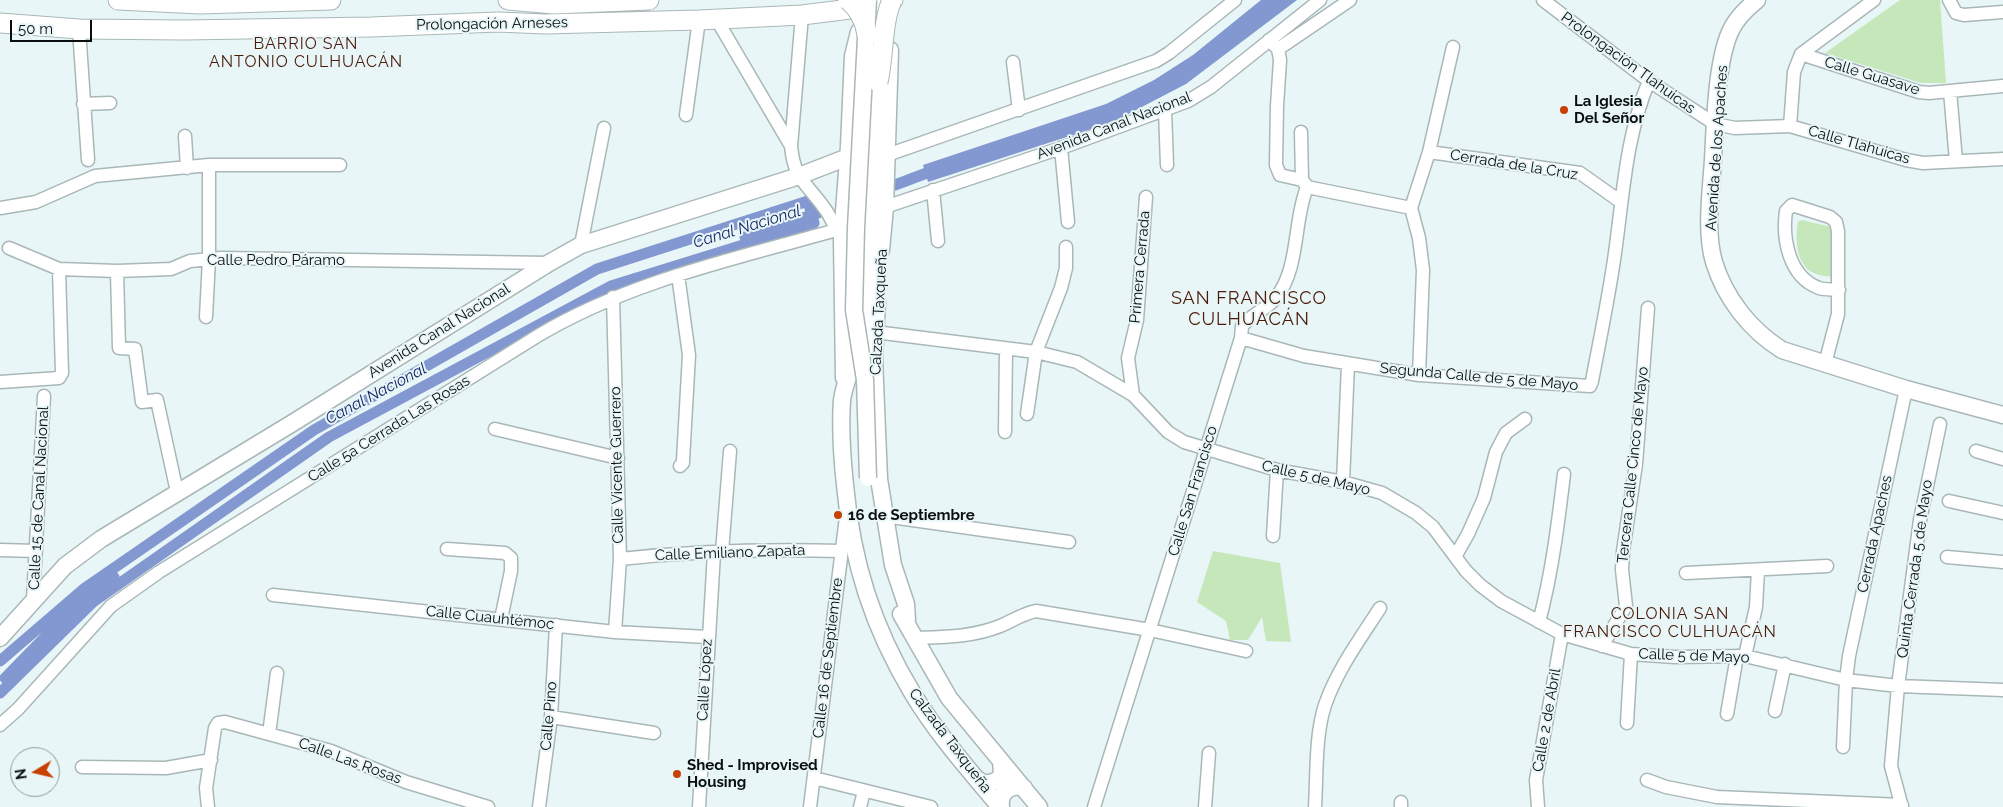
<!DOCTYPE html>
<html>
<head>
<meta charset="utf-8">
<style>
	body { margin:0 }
	#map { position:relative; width:2003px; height:807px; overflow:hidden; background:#e8f6f7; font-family:Raleway,sans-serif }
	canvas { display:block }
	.north { position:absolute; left:10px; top:747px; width:50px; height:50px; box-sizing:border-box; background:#e8f6f7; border:1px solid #8f999a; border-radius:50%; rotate:261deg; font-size:14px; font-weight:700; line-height:20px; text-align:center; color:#0a0e0f }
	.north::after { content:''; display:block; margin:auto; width:18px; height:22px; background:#c84102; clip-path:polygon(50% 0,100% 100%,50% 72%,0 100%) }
	.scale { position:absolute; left:10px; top:20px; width:82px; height:22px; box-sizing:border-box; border:2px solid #0a0e0f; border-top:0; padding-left:6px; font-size:15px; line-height:18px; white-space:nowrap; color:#0a0e0f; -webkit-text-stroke:4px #e8f6f7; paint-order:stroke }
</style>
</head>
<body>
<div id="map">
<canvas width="2003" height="807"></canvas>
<div class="north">N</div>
<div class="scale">50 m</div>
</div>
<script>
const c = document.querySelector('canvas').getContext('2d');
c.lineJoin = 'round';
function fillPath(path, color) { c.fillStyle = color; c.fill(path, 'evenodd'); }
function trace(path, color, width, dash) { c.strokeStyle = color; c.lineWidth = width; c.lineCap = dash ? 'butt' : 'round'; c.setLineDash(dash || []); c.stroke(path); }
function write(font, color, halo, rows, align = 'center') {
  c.font = font + ' Raleway,sans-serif'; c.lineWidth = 4; c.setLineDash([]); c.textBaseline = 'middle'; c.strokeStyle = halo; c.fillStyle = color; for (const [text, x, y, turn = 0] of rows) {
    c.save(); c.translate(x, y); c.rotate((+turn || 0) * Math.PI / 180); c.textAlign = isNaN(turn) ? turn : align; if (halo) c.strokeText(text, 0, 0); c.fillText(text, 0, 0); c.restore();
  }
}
fillPath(new Path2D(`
	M 1900,0 L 1940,0 L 1946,83 L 1921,83 L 1825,53 Z
	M 1802,220 L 1831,227 L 1835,274 L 1833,277 C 1825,276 1816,275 1810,271 C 1796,261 1795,237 1798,222 Z
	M 1213,551 L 1280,563 L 1291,642 L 1266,641 L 1262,617 L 1248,640 L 1230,640 L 1226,621 L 1197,602 Z`), '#c5e7b9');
fillPath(new Path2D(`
	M 1261,0 L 1297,0 L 1186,84 L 1113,122 L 928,182 L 923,165 L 1106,104 L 1154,80 L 1193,55 Z`), '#8398d0');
trace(new Path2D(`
	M 895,185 L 940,168
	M 745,237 L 818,213
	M 0,661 L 85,588 L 314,430 L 597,269 L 808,201 L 814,223 L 611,286 L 329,437 L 93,602 L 0,693
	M 5,678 L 82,599 L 114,577`), '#8398d0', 11);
const street = new Path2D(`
	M 1543,0 L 1649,81 L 1715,124 L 1735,128 L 1790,126 L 1906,160 L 1923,163 L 2003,159
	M 1949,0 L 1956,13 L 1964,15 L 2003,12
	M 721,27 L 791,146 C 794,180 807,183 825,209 C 831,217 835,228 840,236
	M 79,29 L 88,160
	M 1269,40 L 1278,49 L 1280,60 L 1277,106 L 1276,165 L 1280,175 L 1302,180
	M 1278,49 L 1350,0
	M 1801,54 L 1919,92 L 1929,93 L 2003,86
	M 1013,62 L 1019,110
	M 1950,91 L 1956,161
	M 83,104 L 110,103
	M 1165,110 L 1167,165
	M 686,115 L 699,20
	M 1790,126 L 1794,72 L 1801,54 L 1874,0
	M 1301,132 L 1302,180 L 1306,185
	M 185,136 L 187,168
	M 791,146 L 802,15
	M 1061,148 L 1068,222
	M 1429,152 L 1580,173 L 1621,202
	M 887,155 L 1156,61 L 1169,53 L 1235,0
	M 1307,187 L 1411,208
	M 933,190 L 938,241
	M 885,207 L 1061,148 L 1188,101 L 1211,87 L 1320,0
	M 0,208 L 36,202 L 95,176 L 209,165 L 340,165
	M 1411,208 L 1419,238 L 1423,270 L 1419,375
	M 1411,208 L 1429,152 L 1453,47
	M 581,245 L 604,128
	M 9,248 L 59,269 L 117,271 L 171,269 L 190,261 L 221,258 L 549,263
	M 117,271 L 119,348 L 135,349 L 142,402 L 157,400 L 177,492
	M 678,275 L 689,355 L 683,460 L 683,463 L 680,466
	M 613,297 L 620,559 L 615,632
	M 206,317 L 209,259 L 209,165
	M 875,332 L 1036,352 L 1077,362 L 1133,395 L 1168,432 L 1184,442 L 1277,470 L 1343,482 L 1382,493 L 1416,513 L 1433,527 L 1466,571 L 1480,585 L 1501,601 L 1562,634 L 1631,654 L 1675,657 L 1745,656 L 1846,680 L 1898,686 L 2003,690
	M 1241,338 L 1304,356 L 1419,375 L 1590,386 L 1592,381 C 1600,339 1609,296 1615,253 C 1623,196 1626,135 1649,81
	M 1825,364 L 1838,314 L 1838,231 L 1836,222 L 1830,217 L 1792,205 L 1786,211 C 1782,239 1789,277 1819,288 C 1825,290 1833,289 1839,290
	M 0,382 L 59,378 L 62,373 L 59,269
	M 1133,395 L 1128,358 L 1137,320 L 1146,197
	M 1027,414 L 1036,352 L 1061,288 L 1066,268 L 1066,247
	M 495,429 L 618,458
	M 1005,432 L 1006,349
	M 1976,451 L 2003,459
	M 1343,482 L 1348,364
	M 1949,501 L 2003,513
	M 884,516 L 1069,542
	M 1273,536 L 1277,470
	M 447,549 L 505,553 L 511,558 L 511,571 L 501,619
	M 0,550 L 36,551
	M 722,552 L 730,451
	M 1456,555 L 1468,534 L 1484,498 L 1496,452 L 1506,433 L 1525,419
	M 1947,557 L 2003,562
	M 620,559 C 693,551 768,549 841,551
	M 1686,573 L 1827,566
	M 273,595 L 615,632 L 707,637
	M 33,600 L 44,396
	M 1539,622 C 1552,573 1558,524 1564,474
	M 915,638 C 944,637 973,637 1000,626 C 1015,620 1019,615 1036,611 L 1150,630 L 1246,651
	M 1602,646 L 1626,606 L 1622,570 L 1623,551 L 1636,464 L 1648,308
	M 1745,656 L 1756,607 L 1758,570
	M 1775,711 L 1785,664
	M 1727,714 L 1737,656
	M 551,717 L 654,733
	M 1627,723 L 1631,654
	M 0,725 L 18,709 L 111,606 L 159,572 L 539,335 C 630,281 735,259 836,230
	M 269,734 L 277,673
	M 1843,747 L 1846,680 L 1849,656 L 1906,389
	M 82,767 L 166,768 L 211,760
	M 814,778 L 931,807
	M 1647,780 L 1666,787 L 1717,797 L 1902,805
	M 1401,802 L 1401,807
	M 208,807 L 206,788 L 215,728 L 218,723 L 225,722 L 331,751 L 406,782 L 488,807
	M 539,807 L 551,717 L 556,625
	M 699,807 L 714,553
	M 810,807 L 846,517
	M 860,807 L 864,791
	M 1094,807 L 1241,338 L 1242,326 C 1251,315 1265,310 1275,299 C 1300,269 1293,222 1307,187
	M 1205,807 L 1209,753
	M 1315,807 C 1317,775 1315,735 1325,705 C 1337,670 1360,639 1380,608
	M 1538,807 L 1536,780 L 1562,634
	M 1902,807 L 1891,766 L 1898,686 L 1920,520 L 1940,424`);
const secondary = new Path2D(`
	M 1757,0 C 1747,8 1735,20 1730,32 C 1716,64 1715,124 1713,160 C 1711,190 1705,232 1714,262 C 1725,298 1750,330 1782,350 L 1906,389 L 2003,415
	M 878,82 C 874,158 875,235 866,311 C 864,326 860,344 854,360 C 850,373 844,385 842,400 C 840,428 842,457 845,485 C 852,562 873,628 913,694 C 937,734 970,771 1000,807
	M 881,250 L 885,207 L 890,50
	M 877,302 L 874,358 L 879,479 L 893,565 L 906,604 L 907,621
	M 844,378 L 842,238 L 849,146 L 853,56 L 859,32 L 871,19
	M 901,614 L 949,698 L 1039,807
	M 0,638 L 65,566 L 101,539 L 291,424 L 549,263 L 581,245 L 799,176 L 848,157
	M 977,779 L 984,784 L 997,781 L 1002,774 L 1001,761
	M 1001,807 C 999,793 1010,783 1024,788`);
const primary = new Path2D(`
	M 118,0 L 200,4 L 331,0
	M 508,0 L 554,4 L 649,0
	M 0,23 L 79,29 L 184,30 L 371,27 L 498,22 L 545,24 L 699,20 L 802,15 L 858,8 L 893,0`);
trace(street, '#aab7b8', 15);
trace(secondary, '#aab7b8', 19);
trace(primary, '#aab7b8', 21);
trace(street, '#fff', 12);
trace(secondary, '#fff', 16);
trace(primary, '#fff', 19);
const secondaryBridge = new Path2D(`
	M 868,478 L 865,380 L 854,310 L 856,228 L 868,0`);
const primaryBridge = new Path2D(`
	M 848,0 C 860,10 865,21 867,35
	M 878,82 C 884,57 882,22 892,0`);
trace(secondaryBridge, '#aab7b8', 19, []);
trace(primaryBridge, '#aab7b8', 21, []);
trace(secondaryBridge, '#fff', 16);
trace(primaryBridge, '#fff', 19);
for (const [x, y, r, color] of [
	[1564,110,5,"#c84102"],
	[838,515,5,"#c84102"],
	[677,774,5,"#c84102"]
]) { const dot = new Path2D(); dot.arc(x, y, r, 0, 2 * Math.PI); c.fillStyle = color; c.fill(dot); trace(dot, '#e8f6f7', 2); }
write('15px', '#0a0e0f', '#e8f6f7', [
	["Prolongación Arneses",492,24,-1],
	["Prolongación Tlahuicas",1628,63,36],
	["Calle Guasave",1872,76,17],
	["Avenida Canal Nacional",1114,126,-21],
	["Calle Tlahuicas",1859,145,16],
	["Avenida de los Apaches",1717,148,-86],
	["Cerrada de la Cruz",1514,165,9],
	["Calle Pedro Páramo",276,260],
	["Primera Cerrada",1140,267,-85],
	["Calzada Taxqueña",879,312,-87],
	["Avenida Canal Nacional",439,331,-32],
	["Segunda Calle de 5 de Mayo",1479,377,5],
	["Calle 5a Cerrada Las Rosas",389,429,-32],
	["Calle Vicente Guerrero",617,465,-91],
	["Tercera Calle Cinco de Mayo",1633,465,-84],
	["Calle 5 de Mayo",1316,478,13],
	["Calle San Francisco",1193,491,-73],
	["Calle 15 de Canal Nacional",39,498,-87],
	["Cerrada Apaches",1875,534,-78],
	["Calle Emiliano Zapata",730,553,-2],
	["Quinta Cerrada 5 de Mayo",1915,569,-82],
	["Calle Cuauhtémoc",490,618,6],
	["Calle 5 de Mayo",1694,656,2],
	["Calle 16 de Septiembre",828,658,-83],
	["Calle López",705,680,-87],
	["Calle Pino",549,716,-85],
	["Calle 2 de Abril",1547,720,-80],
	["Calzada Taxqueña",950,741,53],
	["Calle Las Rosas",350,761,20]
]);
write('bold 15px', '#0a0e0f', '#e8f6f7', [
	["La Iglesia",1574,101],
	["Del Señor",1574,118],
	["16 de Septiembre",848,515],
	["Shed - Improvised",687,765],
	["Housing",687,782]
], 'left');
c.letterSpacing = '1px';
write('16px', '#4b1a08', '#e8f6f7', [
	["BARRIO SAN",306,44],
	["ANTONIO CULHUACÁN",306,62],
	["COLONIA SAN",1670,614],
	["FRANCISCO CULHUACÁN",1670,632]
]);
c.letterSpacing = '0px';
write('italic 16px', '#172768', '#e8f6f7', [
	["Canal Nacional",747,227,-17],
	["Canal Nacional",376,394,-28]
]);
c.letterSpacing = '1px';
write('18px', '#4b1a08', '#e8f6f7', [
	["SAN FRANCISCO",1249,299],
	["CULHUACÁN",1249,320]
]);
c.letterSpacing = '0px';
</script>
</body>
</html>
